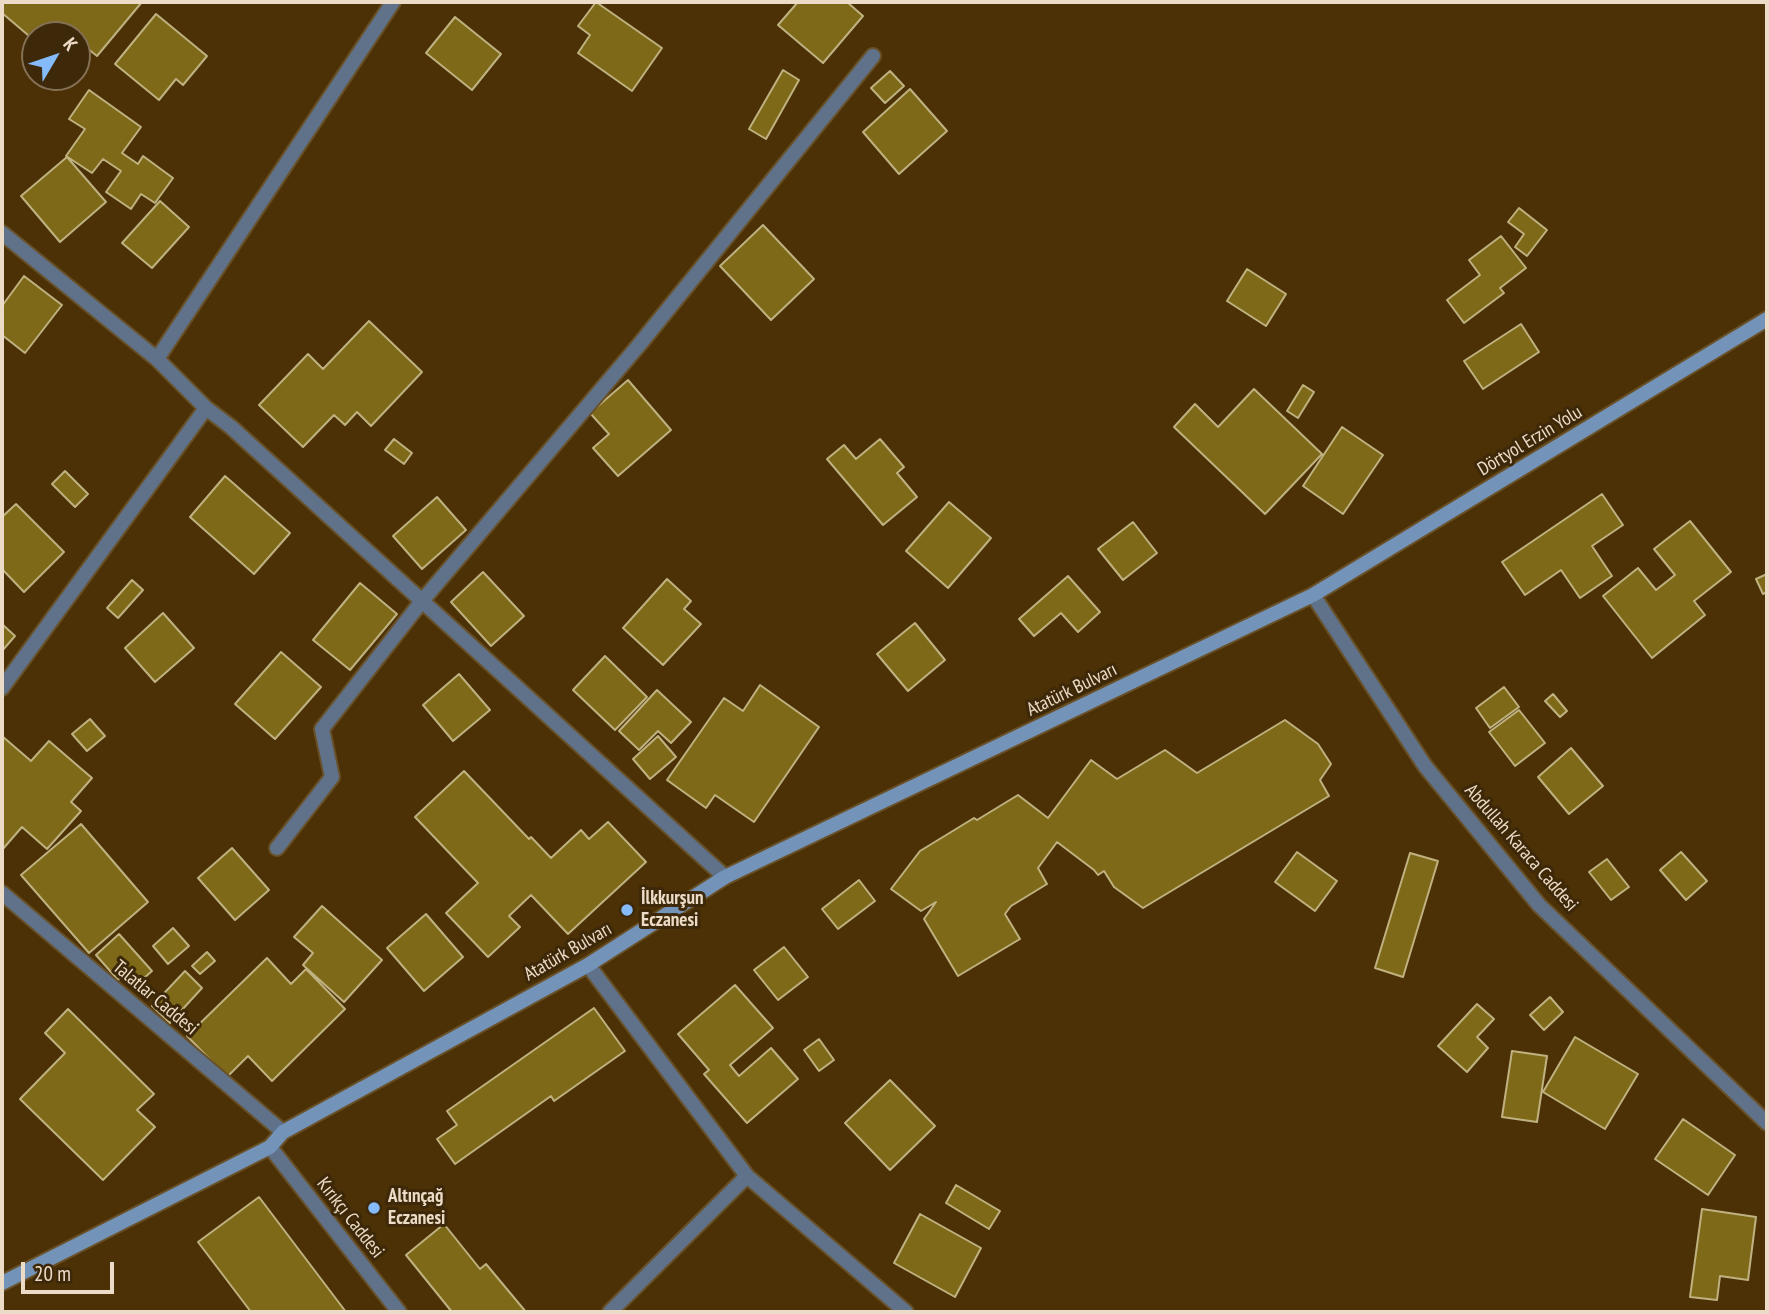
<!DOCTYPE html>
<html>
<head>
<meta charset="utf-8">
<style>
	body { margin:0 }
	#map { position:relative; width:1769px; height:1314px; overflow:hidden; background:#4b3105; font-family:"PT Sans Narrow",sans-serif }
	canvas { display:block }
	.frame { position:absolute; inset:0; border:4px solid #ecdbc6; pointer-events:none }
	.north { position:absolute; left:21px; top:21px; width:70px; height:70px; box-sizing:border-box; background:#3d2809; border:2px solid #837055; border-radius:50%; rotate:51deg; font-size:19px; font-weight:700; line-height:28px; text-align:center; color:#ecdbc6 }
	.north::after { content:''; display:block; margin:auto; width:24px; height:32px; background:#86bbfb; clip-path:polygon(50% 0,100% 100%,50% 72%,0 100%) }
	.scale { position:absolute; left:21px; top:1262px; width:93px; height:32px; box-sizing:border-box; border:4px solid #ecdbc6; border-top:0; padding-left:9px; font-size:21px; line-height:24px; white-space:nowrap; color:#ecdbc6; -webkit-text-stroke:5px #3d2809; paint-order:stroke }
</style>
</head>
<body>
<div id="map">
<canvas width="1769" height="1314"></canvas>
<div class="frame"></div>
<div class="north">K</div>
<div class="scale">20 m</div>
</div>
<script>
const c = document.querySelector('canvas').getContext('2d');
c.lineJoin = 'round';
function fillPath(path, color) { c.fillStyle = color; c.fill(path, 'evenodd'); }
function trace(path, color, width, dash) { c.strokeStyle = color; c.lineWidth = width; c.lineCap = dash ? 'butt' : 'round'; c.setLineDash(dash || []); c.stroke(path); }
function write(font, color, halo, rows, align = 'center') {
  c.font = font + ' "PT Sans Narrow",sans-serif'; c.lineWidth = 6; c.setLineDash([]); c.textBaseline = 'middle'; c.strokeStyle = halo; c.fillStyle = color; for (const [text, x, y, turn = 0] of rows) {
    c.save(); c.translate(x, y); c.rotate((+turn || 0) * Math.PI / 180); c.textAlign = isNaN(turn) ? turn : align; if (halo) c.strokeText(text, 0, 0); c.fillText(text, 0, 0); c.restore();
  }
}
const building = new Path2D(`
	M 2,2 L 142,2 L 97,56 L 87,48 L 77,59 L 77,35 L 35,35 L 35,41 L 2,13 Z
	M 596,2 L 662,48 L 632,91 L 578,53 L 590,35 L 578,26 Z
	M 798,2 L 847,2 L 863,16 L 823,63 L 778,25 Z
	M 156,14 L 207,56 L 183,85 L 176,79 L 159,100 L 115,64 Z
	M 455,17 L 501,54 L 472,90 L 426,53 Z
	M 783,70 L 799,80 L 766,139 L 749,129 Z
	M 890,71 L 904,86 L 885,103 L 871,88 Z
	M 910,89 L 947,131 L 899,174 L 863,132 Z
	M 89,90 L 141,127 L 122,153 L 138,164 L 143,156 L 173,178 L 155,203 L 141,194 L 131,209 L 106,192 L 121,171 L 103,159 L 92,173 L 66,156 L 85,129 L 69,119 Z
	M 67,157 L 106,202 L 60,242 L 21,196 Z
	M 160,201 L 189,227 L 152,268 L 122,243 Z
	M 1519,208 L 1547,230 L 1527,256 L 1515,247 L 1524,234 L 1508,222 Z
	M 763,225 L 814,279 L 771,320 L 720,266 Z
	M 1501,236 L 1526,268 L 1500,288 L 1504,293 L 1464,323 L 1447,300 L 1480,275 L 1469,260 Z
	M 1247,269 L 1286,294 L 1266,326 L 1227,301 Z
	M 24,276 L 62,305 L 25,353 L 2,335 L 2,306 Z
	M 369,321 L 422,372 L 371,426 L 357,412 L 345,425 L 334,415 L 303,447 L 259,405 L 308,354 L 323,369 Z
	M 1521,324 L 1539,352 L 1483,389 L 1464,361 Z
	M 628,380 L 671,430 L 618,476 L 593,448 L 609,434 L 590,413 Z
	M 1303,385 L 1314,392 L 1298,418 L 1287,411 Z
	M 1254,389 L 1322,454 L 1265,514 L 1174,427 L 1195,404 L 1218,427 Z
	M 1342,427 L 1383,455 L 1343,514 L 1303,486 Z
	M 394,439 L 412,453 L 404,464 L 385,450 Z
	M 880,439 L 904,467 L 897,473 L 917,497 L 883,525 L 827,459 L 844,445 L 856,459 Z
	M 65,471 L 88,494 L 75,507 L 52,484 Z
	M 225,476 L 290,533 L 254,574 L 190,517 Z
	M 1602,494 L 1623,525 L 1592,546 L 1612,576 L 1580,598 L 1561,570 L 1525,595 L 1502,562 Z
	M 437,497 L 466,530 L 422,569 L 393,536 Z
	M 949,502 L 991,538 L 948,588 L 906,551 Z
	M 16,504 L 64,552 L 24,592 L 2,569 L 2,517 Z
	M 1690,521 L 1731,572 L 1694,601 L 1705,615 L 1652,658 L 1603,596 L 1638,568 L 1656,590 L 1675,575 L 1654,549 Z
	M 1133,522 L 1157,553 L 1123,580 L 1098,549 Z
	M 483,572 L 524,616 L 491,646 L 451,602 Z
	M 1767,574 L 1767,592 L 1763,594 L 1756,579 Z
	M 1068,576 L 1100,612 L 1078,632 L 1061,613 L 1034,636 L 1019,619 Z
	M 667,579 L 691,601 L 684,609 L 701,624 L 663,665 L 623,628 Z
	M 132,580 L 143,590 L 118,618 L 107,608 Z
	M 360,583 L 397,614 L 350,670 L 313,640 Z
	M 163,613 L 194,648 L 155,682 L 125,648 Z
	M 915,623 L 945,660 L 908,691 L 877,654 Z
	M 2,624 L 15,636 L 2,651 Z
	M 281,652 L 321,687 L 275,739 L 235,704 Z
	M 605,656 L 647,697 L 615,730 L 573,690 Z
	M 459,674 L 490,710 L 453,741 L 423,705 Z
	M 760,685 L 819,727 L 754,822 L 715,795 L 706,808 L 667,780 L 724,698 L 743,711 Z
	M 1504,687 L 1519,707 L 1490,728 L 1476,708 Z
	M 657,690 L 691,722 L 671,743 L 658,731 L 639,750 L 619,731 Z
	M 1553,694 L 1567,711 L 1560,717 L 1545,701 Z
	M 1519,710 L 1545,743 L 1515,766 L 1489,732 Z
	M 90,719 L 105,736 L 87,751 L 72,734 Z
	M 1285,720 L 1318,744 L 1331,764 L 1320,780 L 1329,796 L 1143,908 L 1114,887 L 1104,871 L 1098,875 L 1094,870 L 1057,842 L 1038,868 L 1047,884 L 1011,906 L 1005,914 L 1020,939 L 958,976 L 924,919 L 936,902 L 921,911 L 891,889 L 920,851 L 974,818 L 977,820 L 1018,795 L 1048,818 L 1091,760 L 1117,779 L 1165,750 L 1197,773 Z
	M 2,736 L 31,761 L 49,741 L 92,778 L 71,802 L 81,811 L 47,849 L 22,827 L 2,850 Z
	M 658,736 L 676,757 L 650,779 L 633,759 Z
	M 1571,748 L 1603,786 L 1569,814 L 1538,777 Z
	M 464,771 L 529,839 L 531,837 L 551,858 L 581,830 L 589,839 L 608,822 L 646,862 L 568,934 L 531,895 L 509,916 L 520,927 L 488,957 L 446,913 L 478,883 L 415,817 Z
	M 81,824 L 148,902 L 89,953 L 21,875 Z
	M 232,848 L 269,890 L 235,920 L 198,878 Z
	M 1297,852 L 1337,881 L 1315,911 L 1275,882 Z
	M 1681,852 L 1707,881 L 1686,900 L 1660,870 Z
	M 1410,853 L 1438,861 L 1403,977 L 1375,968 Z
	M 1607,859 L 1629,887 L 1611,900 L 1589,872 Z
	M 859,880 L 875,901 L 838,929 L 822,909 Z
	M 322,906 L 382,960 L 344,1002 L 303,965 L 313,953 L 294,937 Z
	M 426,914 L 463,957 L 424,991 L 387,948 Z
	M 173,928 L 189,946 L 168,964 L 153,946 Z
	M 119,934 L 152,971 L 136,985 L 126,973 L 118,980 L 96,955 Z
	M 784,947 L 808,977 L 778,1000 L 754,970 Z
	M 207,952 L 215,961 L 200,974 L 192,966 Z
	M 267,958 L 291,984 L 306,969 L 345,1009 L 272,1081 L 248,1056 L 227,1077 L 187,1036 Z
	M 185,971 L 202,988 L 170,1023 L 152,1006 Z
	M 735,985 L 773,1028 L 730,1065 L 739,1076 L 771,1048 L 798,1079 L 747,1123 L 704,1074 L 709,1070 L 678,1034 Z
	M 1550,997 L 1563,1012 L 1544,1030 L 1530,1015 Z
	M 1477,1004 L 1494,1019 L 1477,1037 L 1488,1048 L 1467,1072 L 1438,1046 Z
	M 594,1008 L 625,1051 L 554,1101 L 551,1096 L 455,1164 L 437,1139 L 457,1125 L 447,1111 Z
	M 68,1009 L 154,1094 L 137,1110 L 155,1127 L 103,1180 L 20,1099 L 65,1053 L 45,1033 Z
	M 1575,1037 L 1638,1074 L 1605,1129 L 1543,1092 Z
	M 819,1039 L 834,1060 L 819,1071 L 804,1050 Z
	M 1512,1051 L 1547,1056 L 1537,1122 L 1502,1117 Z
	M 890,1080 L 935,1126 L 890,1170 L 845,1123 Z
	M 1683,1119 L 1735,1155 L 1708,1195 L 1655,1159 Z
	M 956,1185 L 1000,1211 L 989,1229 L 946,1203 Z
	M 259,1197 L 346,1312 L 251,1312 L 198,1242 Z
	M 1702,1209 L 1756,1217 L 1748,1280 L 1720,1276 L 1717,1300 L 1690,1297 Z
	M 920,1214 L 981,1248 L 955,1297 L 894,1263 Z
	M 444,1224 L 480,1269 L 486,1264 L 526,1312 L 452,1312 L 406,1255 Z`);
fillPath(building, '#7e6918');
trace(building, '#bfb180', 2);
const minor = new Path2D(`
	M 2,233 L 157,359 L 206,408 L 231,427 L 725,877
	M 157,359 L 393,2
	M 1313,595 L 1425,766 L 1539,905 L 1767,1123
	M 2,688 L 206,408
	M 277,848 L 332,777 L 322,729 L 422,601 L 639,345 L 873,56
	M 588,965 L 747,1176 L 906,1312
	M 270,1147 L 399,1312
	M 610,1312 L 747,1176`);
const tertiary = new Path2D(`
	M 2,893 L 283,1132`);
const secondary = new Path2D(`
	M 2,1283 L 270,1147 L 283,1132 L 588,965 L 725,877 L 1313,595 L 1767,319`);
trace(minor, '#685028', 18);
trace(tertiary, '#685028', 18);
trace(secondary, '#685028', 18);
trace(minor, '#5f728a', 14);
trace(tertiary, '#5f728a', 14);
trace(secondary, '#7493b9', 14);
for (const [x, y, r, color] of [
	[627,910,7,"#86bbfb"],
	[374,1208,7,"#86bbfb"]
]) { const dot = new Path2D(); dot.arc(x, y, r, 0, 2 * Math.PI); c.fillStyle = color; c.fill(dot); trace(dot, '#3d2809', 2.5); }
write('19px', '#ecdbc6', '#3d2809', [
	["Dörtyol Erzin Yolu",1530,441,-31],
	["Atatürk Bulvarı",1072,690,-26],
	["Abdullah Karaca Caddesi",1521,848,49],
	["Atatürk Bulvarı",568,952,-30],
	["Talatlar Caddesi",155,998,40],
	["Kırıkçı Caddesi",350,1218,52]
]);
write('bold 19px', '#ecdbc6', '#3d2809', [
	["İlkkurşun",641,899],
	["Eczanesi",641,921],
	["Altınçağ",388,1197],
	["Eczanesi",388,1219]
], 'left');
</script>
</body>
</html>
